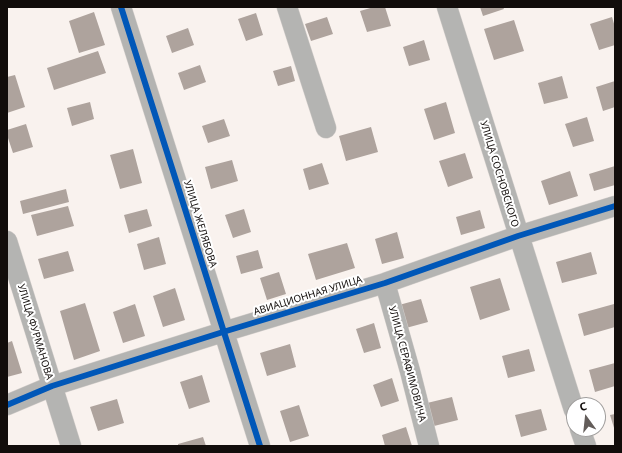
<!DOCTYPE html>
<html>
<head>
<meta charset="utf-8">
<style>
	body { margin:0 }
	#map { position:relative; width:622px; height:453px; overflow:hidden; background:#f9f2ee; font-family:"Noto Sans",sans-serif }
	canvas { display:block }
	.frame { position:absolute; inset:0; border:8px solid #120d0b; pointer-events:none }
	.north { position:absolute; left:566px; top:397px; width:40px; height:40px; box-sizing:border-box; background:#fff; border:1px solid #a09e9d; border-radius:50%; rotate:345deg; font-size:11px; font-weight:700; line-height:16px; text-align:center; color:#120d0b }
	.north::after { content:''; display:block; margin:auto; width:14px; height:18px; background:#635d5a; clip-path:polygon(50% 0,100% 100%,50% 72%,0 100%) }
</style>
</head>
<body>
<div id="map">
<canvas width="622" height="453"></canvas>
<div class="frame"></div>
<div class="north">С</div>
</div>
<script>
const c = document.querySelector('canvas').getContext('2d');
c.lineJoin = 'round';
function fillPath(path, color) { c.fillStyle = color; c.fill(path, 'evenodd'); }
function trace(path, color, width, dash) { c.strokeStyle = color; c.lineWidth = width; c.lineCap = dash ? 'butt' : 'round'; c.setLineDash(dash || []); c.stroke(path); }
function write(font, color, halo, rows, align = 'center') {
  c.font = font + ' "Noto Sans",sans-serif'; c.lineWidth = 4; c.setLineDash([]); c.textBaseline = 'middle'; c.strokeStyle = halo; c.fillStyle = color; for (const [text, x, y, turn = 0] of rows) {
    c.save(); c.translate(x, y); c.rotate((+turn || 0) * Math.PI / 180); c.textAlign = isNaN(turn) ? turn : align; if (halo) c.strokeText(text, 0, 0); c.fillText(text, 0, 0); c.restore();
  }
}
fillPath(new Path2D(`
	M 374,7 L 385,7 L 391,26 L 367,32 L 360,11 Z
	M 480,7 L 503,7 L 504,9 L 483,16 Z
	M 94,12 L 105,45 L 79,53 L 69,21 Z
	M 256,13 L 263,35 L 246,41 L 238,19 Z
	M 327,17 L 333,34 L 311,41 L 305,24 Z
	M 612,17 L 615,27 L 615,45 L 599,50 L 590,24 Z
	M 514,20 L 524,51 L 494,60 L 484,29 Z
	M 188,28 L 194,45 L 172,53 L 166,36 Z
	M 424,40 L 430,60 L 409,66 L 403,47 Z
	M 98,51 L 106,73 L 54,90 L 47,68 Z
	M 200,65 L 206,82 L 184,90 L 178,73 Z
	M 291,66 L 295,81 L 278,86 L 273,71 Z
	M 15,75 L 25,107 L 7,113 L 7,77 Z
	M 562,76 L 568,98 L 544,104 L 538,83 Z
	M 615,81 L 615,107 L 603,111 L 596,87 Z
	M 90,102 L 94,119 L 72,126 L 67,108 Z
	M 446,102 L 455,133 L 434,140 L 424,109 Z
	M 587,117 L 594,141 L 573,147 L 565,124 Z
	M 224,119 L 230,136 L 208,143 L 202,126 Z
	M 26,124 L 33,147 L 13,153 L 7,135 L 7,130 Z
	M 371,127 L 378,152 L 346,161 L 339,136 Z
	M 133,149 L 142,183 L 120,189 L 110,155 Z
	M 465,153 L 473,178 L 448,187 L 439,161 Z
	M 232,160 L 238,181 L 211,189 L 205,167 Z
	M 322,163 L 329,184 L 309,190 L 303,169 Z
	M 615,166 L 615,185 L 594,191 L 589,174 Z
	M 570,171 L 578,196 L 549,205 L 541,181 Z
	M 66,189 L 69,202 L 23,214 L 20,201 Z
	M 68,206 L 74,226 L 37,236 L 31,215 Z
	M 147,209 L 152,226 L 129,233 L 124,215 Z
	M 244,209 L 251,232 L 233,238 L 225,215 Z
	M 480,210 L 485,228 L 461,235 L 456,217 Z
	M 397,232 L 404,258 L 382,264 L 375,239 Z
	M 159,237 L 166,264 L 144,270 L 137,244 Z
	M 347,243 L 355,268 L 316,280 L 308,254 Z
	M 258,250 L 263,268 L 241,274 L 236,256 Z
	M 68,251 L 74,271 L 44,279 L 38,259 Z
	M 591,252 L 597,274 L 562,283 L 556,262 Z
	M 279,272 L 286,294 L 267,300 L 260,278 Z
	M 500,278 L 510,310 L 480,320 L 470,287 Z
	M 175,288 L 185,320 L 163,327 L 153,296 Z
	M 421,299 L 428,322 L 406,328 L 399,305 Z
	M 85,303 L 100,351 L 74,360 L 60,311 Z
	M 135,304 L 145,336 L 123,343 L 113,312 Z
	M 614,304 L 615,309 L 615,327 L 584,336 L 578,314 Z
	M 374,323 L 381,348 L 364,353 L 356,329 Z
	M 12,341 L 22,373 L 7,377 L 7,343 Z
	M 290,344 L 296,367 L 267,376 L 260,353 Z
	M 529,349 L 535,371 L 508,378 L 502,356 Z
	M 615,363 L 615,386 L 595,392 L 589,370 Z
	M 202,375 L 210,402 L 189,409 L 180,382 Z
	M 392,378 L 399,401 L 381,407 L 373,385 Z
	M 452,397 L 458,420 L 434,426 L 427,403 Z
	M 117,399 L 124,423 L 98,431 L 90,407 Z
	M 299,405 L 309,436 L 290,442 L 280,411 Z
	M 541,409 L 547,430 L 521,437 L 515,415 Z
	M 615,414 L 615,431 L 610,415 Z
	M 406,427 L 412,446 L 385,446 L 382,435 Z
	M 203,437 L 206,446 L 178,446 L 178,444 Z`), '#aea39d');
const minor = new Path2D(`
	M 121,7 L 260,446
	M 287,7 L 326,128
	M 447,7 L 574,410
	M 7,241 L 71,446
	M 385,283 L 410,371 L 429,446
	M 7,405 L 52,386 L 223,332 L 385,283 L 518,236 L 615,206
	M 580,429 L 586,446`);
trace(minor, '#d3cecb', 21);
trace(minor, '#b4b4b2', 20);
trace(new Path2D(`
	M 121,7 L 260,446
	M 7,405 L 52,386 L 223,332 L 385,283 L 518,236 L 615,206`), '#0057b8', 6);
write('10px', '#120d0b', '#fff', [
	["УЛИЦА СОСНОВСКОГО",499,174,73],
	["УЛИЦА ЖЕЛЯБОВА",200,224,73],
	["АВИАЦИОННАЯ УЛИЦА",308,296,-17],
	["УЛИЦА ФУРМАНОВА",35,332,73],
	["УЛИЦА СЕРАФИМОВИЧА",407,364,75]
]);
</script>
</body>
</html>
